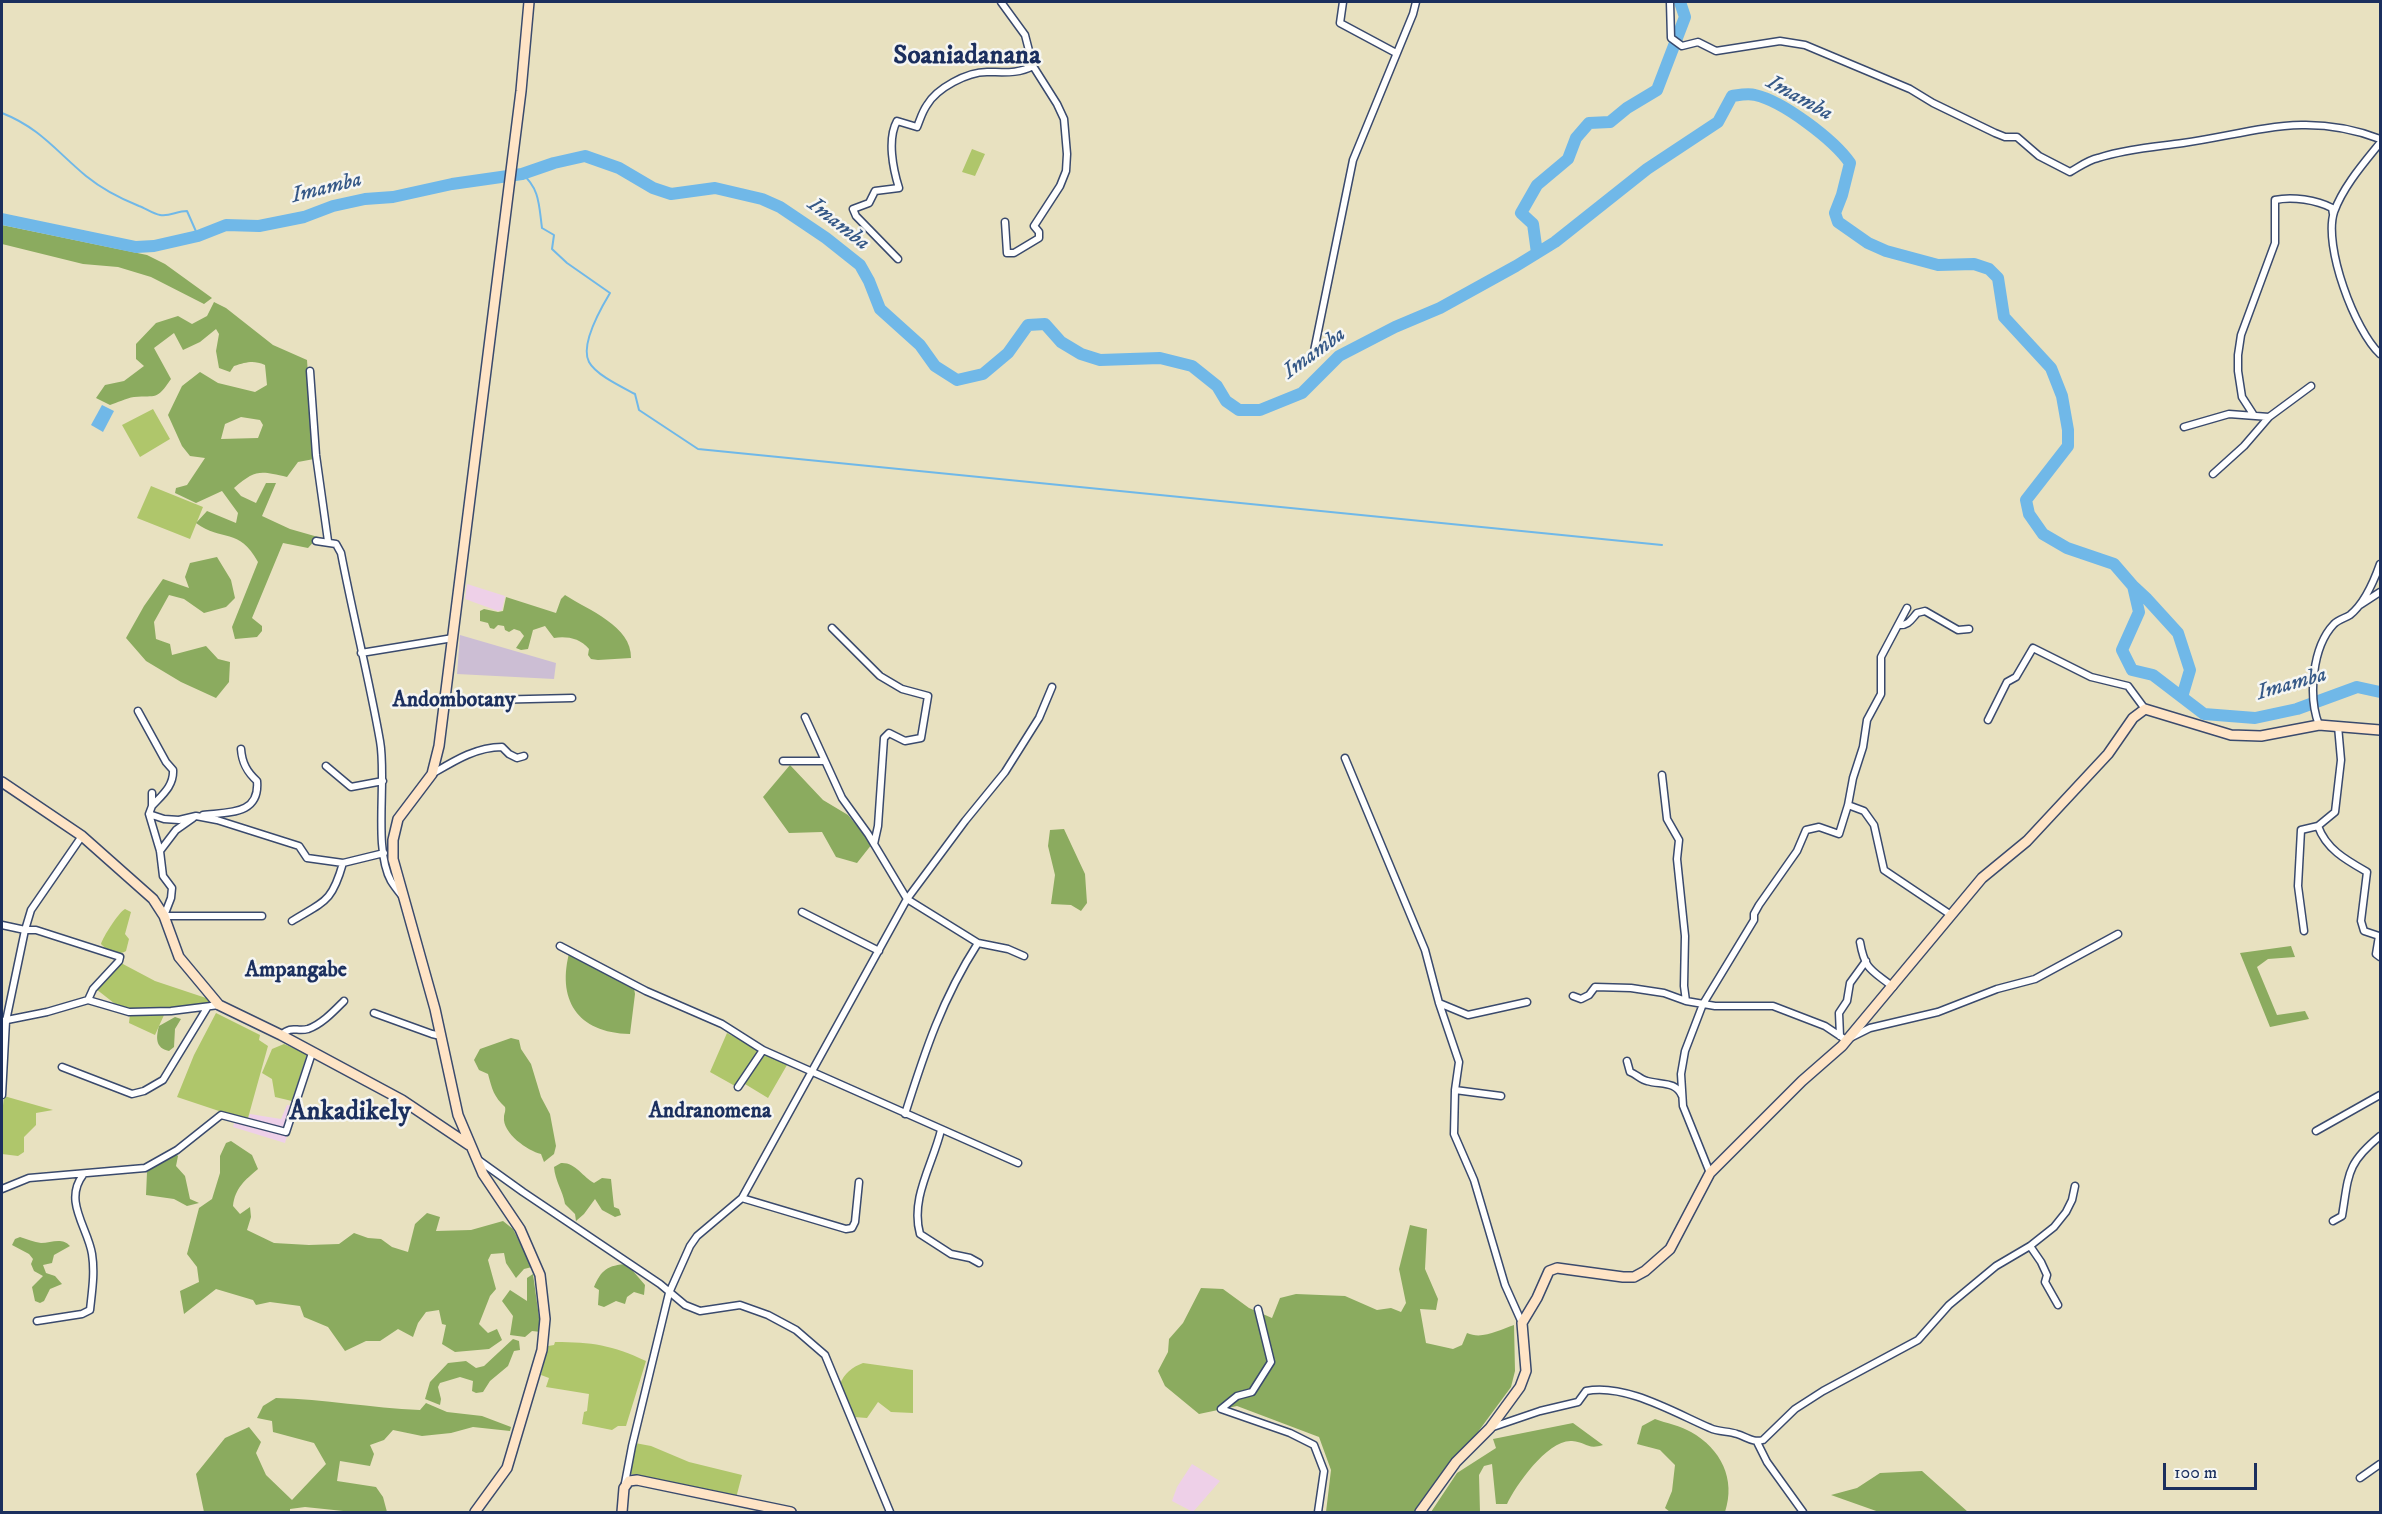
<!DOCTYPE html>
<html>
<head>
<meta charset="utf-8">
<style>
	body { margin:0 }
	#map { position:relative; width:2382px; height:1514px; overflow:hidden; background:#e8e1c0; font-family:"IM FELL DW Pica",serif }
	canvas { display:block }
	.frame { position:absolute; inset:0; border:3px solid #1b2f5e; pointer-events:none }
	.scale { position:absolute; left:2163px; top:1463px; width:94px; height:27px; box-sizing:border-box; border:3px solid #1b2f5e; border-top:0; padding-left:8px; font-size:18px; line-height:21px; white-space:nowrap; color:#1b2f5e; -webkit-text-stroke:4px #f6f6f2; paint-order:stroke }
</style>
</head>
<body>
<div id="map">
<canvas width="2382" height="1514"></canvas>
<div class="frame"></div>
<div class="scale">100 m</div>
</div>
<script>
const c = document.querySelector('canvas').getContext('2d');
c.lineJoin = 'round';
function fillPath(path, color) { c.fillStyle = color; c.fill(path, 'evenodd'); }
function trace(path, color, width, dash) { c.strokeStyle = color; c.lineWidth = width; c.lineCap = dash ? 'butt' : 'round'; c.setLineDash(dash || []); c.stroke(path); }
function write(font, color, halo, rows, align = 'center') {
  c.font = font + ' "IM FELL DW Pica",serif'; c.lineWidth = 5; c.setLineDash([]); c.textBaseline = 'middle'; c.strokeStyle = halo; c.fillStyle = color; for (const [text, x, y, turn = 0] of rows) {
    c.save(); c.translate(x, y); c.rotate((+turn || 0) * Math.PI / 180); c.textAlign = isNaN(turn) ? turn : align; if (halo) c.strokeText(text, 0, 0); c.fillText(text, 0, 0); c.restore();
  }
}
fillPath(new Path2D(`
	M 467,584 L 505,596 L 502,610 L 498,611 L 465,599 Z
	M 287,1105 L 294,1106 L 287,1129 L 247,1120 L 250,1114 L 281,1119 Z
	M 235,1120 L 287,1136 L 285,1143 L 233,1127 Z
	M 1192,1464 L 1220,1481 L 1193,1512 L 1172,1501 L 1177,1487 Z`), '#eed0e8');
fillPath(new Path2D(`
	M 460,635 L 556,663 L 554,679 L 457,674 Z`), '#ccbed4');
fillPath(new Path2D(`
	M 972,149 L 985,154 L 975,176 L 962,172 Z
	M 153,409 L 170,439 L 140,457 L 122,425 Z
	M 151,486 L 203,507 L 190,539 L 137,518 Z
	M 125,909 L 131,912 L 125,934 L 129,939 L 126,951 C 118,956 107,951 101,944 C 103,937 118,913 125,909 Z
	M 121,963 L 155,981 L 209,999 L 209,1005 L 141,1009 L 119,1007 L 96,989 Z
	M 216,1013 L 260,1035 L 259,1040 L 268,1046 L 248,1118 L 222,1112 L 177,1097 L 194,1055 Z
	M 130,1014 L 164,1015 L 155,1035 L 129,1023 Z
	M 727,1033 L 787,1065 L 768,1098 L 740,1081 L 735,1086 L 710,1072 Z
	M 284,1044 L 307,1054 L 292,1101 L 275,1097 L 272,1079 L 262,1073 L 272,1049 Z
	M 4,1096 L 53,1110 L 36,1113 L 36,1125 L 24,1137 L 24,1152 L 18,1156 L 2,1154 L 2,1115 Z
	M 555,1342 C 592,1342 612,1345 646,1361 L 626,1426 L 618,1426 L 612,1430 L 582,1424 L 584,1412 L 587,1411 L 589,1394 L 546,1387 L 549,1378 L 541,1375 L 548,1346 L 554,1345 Z
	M 863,1363 L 913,1370 L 913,1413 L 891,1412 L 878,1402 L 867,1418 L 854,1417 L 840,1384 C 844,1374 852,1367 863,1363 Z
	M 635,1443 L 651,1446 L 689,1462 L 742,1475 L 736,1498 L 660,1482 L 631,1474 Z`), '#afc66b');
fillPath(new Path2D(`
	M 2,225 L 147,255 L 165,264 L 212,298 L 204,304 L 151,277 L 118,267 L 83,264 L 2,244 Z
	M 214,302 L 226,308 L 273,345 L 307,360 L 314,459 L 298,462 L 287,477 C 260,471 256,469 234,488 L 241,496 L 256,503 L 266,483 L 276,483 L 262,516 L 290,529 L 318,537 L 308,548 L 283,543 L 252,618 L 262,626 L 262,631 L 257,637 L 235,639 L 232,627 L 258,562 C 239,527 222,542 196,523 L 207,511 L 236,523 L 238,513 L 222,491 L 196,503 L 175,493 L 176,488 L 187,485 L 205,458 L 190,456 L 182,446 L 168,415 L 182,386 L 200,372 L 218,383 L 255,392 L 267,385 L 265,365 C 253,360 247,362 234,366 L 230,372 L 219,368 L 216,351 L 219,334 L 216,329 L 200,342 L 183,350 L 174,333 L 154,348 L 171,379 C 156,401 157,395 134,397 C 126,398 117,403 110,405 L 96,398 L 105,385 L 124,381 L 144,366 L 136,359 L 136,344 L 156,323 L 178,316 L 192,324 L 207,316 ZM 241,417 L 260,420 L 263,425 L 258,438 L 221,439 L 225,424 Z
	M 217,557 L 231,580 L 235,598 L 226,607 L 204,613 L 184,599 L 169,595 L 154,622 L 156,639 L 170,644 L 172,655 L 206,646 L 218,659 L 230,662 L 229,682 L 216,698 L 181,682 L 146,661 L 126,638 L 144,606 L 163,579 L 189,588 L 185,577 L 190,563 Z
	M 565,595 C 588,610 632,626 631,658 L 598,660 L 591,659 L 588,655 L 589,649 C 580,638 566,636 554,638 L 545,626 L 533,630 L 528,649 L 521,650 L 516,648 L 524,636 L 520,631 L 514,629 L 509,632 L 505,630 L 504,626 L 498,625 L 494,629 L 490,628 L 488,623 L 480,621 L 480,611 L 484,609 L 498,612 L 503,611 L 506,597 L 556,613 L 561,599 Z
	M 790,765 L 823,800 L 848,815 L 872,844 L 857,863 L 836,857 L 822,832 L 789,833 L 763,797 Z
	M 1064,829 L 1085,874 L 1087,903 L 1081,911 L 1071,905 L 1051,904 L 1055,875 L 1048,846 L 1050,830 Z
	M 2291,946 L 2295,957 L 2268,959 L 2257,967 L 2277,1015 L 2305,1011 L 2309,1019 L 2270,1027 L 2240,953 Z
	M 570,950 L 634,988 L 635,994 L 630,1034 C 577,1033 556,999 570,950 Z
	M 175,1017 L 181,1019 L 175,1029 L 174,1047 L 169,1051 C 155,1048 156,1037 159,1026 Z
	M 511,1038 L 519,1040 L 521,1049 L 531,1064 L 541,1097 L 550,1114 L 556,1146 L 554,1154 L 544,1162 L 541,1154 C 528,1151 502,1133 504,1117 C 504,1114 506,1111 505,1107 C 494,1097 492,1089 488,1074 L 479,1070 L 474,1060 L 480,1049 Z
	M 231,1141 L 252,1155 L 258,1169 C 245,1180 235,1188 233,1206 L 240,1214 L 250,1207 L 251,1217 L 247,1230 L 274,1243 L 309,1245 L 339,1244 L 354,1233 L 368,1238 L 381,1239 L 392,1247 L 408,1252 L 415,1224 L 427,1213 L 440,1217 L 436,1231 L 471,1230 L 503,1221 L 513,1229 L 532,1267 L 524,1269 L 516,1278 L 506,1263 L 504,1253 L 491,1254 L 488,1260 L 496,1289 L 490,1296 L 479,1324 L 488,1333 L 497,1329 L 502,1340 L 489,1349 L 455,1352 L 442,1344 L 446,1325 L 442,1324 L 439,1310 L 426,1312 L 418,1323 L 413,1337 L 398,1329 L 380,1341 L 366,1341 L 345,1351 L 328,1327 L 304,1317 L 300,1306 L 270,1302 L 256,1305 L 253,1300 L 216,1289 L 184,1314 L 180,1291 L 199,1282 L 197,1267 L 187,1254 L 199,1208 L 212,1199 L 220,1173 L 220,1156 L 226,1143 Z
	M 176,1154 L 178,1156 L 176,1166 L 185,1176 L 190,1199 L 199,1203 L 187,1206 L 174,1199 L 146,1195 L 147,1172 L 161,1160 Z
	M 561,1163 C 575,1162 583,1177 594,1183 L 602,1178 L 611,1179 L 614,1207 L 619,1209 L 621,1215 L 615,1217 L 602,1210 L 595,1199 L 584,1214 L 576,1221 L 575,1214 L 565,1204 C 563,1191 555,1181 554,1167 Z
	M 1410,1225 L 1427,1229 L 1425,1269 L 1438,1299 L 1436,1310 L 1420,1309 L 1426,1343 L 1453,1349 L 1462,1345 L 1467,1333 C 1482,1340 1499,1330 1514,1325 L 1515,1371 L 1511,1387 L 1419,1512 L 1326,1512 L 1331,1470 L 1319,1437 L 1237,1406 L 1199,1414 L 1165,1386 L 1158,1371 L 1168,1352 L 1169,1339 L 1183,1323 L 1201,1288 L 1223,1289 L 1249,1308 L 1272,1318 L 1280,1298 L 1296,1294 L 1345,1296 L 1377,1310 L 1391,1308 L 1401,1312 L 1406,1303 L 1399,1269 Z
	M 20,1237 C 27,1239 34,1242 41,1243 C 51,1243 62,1237 70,1246 L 54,1255 L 52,1263 L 43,1265 L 46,1273 L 55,1276 L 62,1284 L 50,1289 L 44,1301 L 40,1303 L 35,1301 L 32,1287 L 43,1276 L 34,1271 L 31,1264 L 33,1259 L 29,1254 L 12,1245 L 15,1239 Z
	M 627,1264 L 645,1285 L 644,1295 L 634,1292 L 627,1297 L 625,1304 L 616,1301 L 604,1307 L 598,1305 L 599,1290 L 594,1287 C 601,1270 608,1265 627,1264 Z
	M 533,1274 L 541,1332 L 532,1331 L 525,1337 L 510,1335 L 513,1316 L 502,1301 L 510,1290 L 527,1301 L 527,1278 Z
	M 513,1339 L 519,1341 L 520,1350 L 514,1351 L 508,1366 L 490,1381 L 483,1392 L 476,1393 L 472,1391 L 473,1381 L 460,1377 L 440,1383 L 438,1387 L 441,1399 L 440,1405 L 425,1399 L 430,1382 L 448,1363 L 466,1361 L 476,1368 L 484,1366 Z
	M 276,1398 C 324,1399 371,1408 420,1410 L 426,1403 L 447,1412 L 482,1416 L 511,1427 L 510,1431 L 473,1427 L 451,1433 L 422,1436 L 393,1430 L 384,1440 L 370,1445 L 374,1454 L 370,1466 L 340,1461 L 337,1481 L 376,1487 L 383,1497 L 387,1512 L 353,1512 L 305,1507 L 290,1509 L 290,1512 L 204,1512 L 196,1474 L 225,1438 L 249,1427 L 261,1442 L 256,1453 L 266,1475 L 292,1500 L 326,1464 L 314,1443 L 273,1432 L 272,1421 L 257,1418 L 263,1406 Z
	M 1655,1419 C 1666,1423 1681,1426 1691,1432 C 1721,1449 1736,1479 1725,1512 L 1670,1512 L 1665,1508 L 1672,1491 L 1675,1465 L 1660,1450 L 1637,1444 L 1642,1426 Z
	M 1573,1423 L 1603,1445 C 1587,1450 1586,1442 1572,1441 C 1548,1439 1516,1485 1507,1504 L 1496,1504 L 1492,1464 L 1484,1466 L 1479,1475 L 1480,1512 L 1431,1512 L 1457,1473 L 1496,1448 L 1493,1439 Z
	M 1922,1471 L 1968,1512 L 1879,1512 L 1831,1495 L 1857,1488 L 1880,1473 Z`), '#8bab5f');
fillPath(new Path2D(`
	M 102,405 L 114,411 L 103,432 L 91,425 Z`), '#70b8e8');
trace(new Path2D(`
	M 2,113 C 40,128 56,151 86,176 C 102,189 119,198 139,206 C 145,208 153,214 160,215 C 169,217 177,211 187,211 L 198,236
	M 522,174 C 540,188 539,207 542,228 L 554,235 L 552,249 L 567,263 L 610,293 C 601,308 580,345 589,362 C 596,375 622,387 635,394 L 639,410 L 698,449 L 1662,545`), '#70b8e8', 2);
trace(new Path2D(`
	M 2,219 L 136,247 L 154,246 L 198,236 L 226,225 L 259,226 L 304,217 L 333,206 L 365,199 L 393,197 L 452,184 L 522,174 L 554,163 L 585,156 L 619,168 L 653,188 L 671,194 L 715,188 L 762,199 L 780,207 L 826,238 L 860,265 L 869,281 L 880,309 L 920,345 L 935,366 L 957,380 L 983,374 L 1008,353 L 1028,325 L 1045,324 L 1061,342 L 1081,354 L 1100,360 L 1160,358 L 1192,366 L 1217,386 L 1226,401 L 1239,410 L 1260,410 L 1302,393 L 1339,356 L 1395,327 L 1440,308 L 1516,266 L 1555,242 L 1647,169 L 1718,122 L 1732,96 C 1739,95 1748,93 1755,95 C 1783,101 1834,140 1850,163 L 1842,195 L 1835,213 L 1838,222 L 1868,243 L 1886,251 L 1938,265 L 1974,264 L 1989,269 L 1998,278 L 2004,317 L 2051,368 L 2062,396 L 2068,430 L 2068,446 L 2026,500 L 2029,514 L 2043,534 L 2067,548 L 2114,564 L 2133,586 L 2139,612 L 2122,650 L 2132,670 L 2153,675 L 2204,714 L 2255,718 L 2297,709 L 2357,687 L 2380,692
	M 1537,253 L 1533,224 L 1521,213 L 1537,185 L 1568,159 L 1576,138 L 1589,123 L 1610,122 L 1627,108 L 1657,90 L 1685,17 L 1680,2
	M 2133,586 L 2147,599 L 2178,633 L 2190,670 L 2182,697`), '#70b8e8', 12);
const street = new Path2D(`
	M 1001,2 L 1025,35 L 1033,66 L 1057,104 L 1064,119 L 1067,154 L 1066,171 L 1060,186 L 1034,226 L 1039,232 L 1039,238 L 1014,253 L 1007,253 L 1005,222
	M 1343,2 L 1340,23 L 1396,53
	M 1670,2 L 1671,38 L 1682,46 L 1698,42 L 1716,51 L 1780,41 L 1805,45 L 1910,89 L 1933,103 L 1995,133 L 2005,137 L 2017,137 L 2039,156 L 2070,172 C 2079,167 2088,160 2098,158 C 2126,149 2155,147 2183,143 C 2257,132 2306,111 2380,139
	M 2380,143 C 2363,164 2343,187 2334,212 C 2323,246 2355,331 2380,354
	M 898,259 L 856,216 L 853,209 L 869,203 L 875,191 L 899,188 C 893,169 887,139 897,121 L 917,127 C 920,120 922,112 927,105 C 937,88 967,72 987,72 C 1004,72 1018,74 1033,66
	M 1313,356 L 1353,160 L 1413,14 L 1416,2
	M 310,371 L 316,455 L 328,541
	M 2253,414 L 2242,397 L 2238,371 L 2238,355 L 2241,335 L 2275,243 L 2275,200 C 2292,196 2317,200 2332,208 L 2333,214
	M 2184,427 L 2229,414 L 2269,417
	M 2213,474 L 2244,446 L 2269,417 L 2311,386
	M 316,541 L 336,544 L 341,553 C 353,616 369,678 380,741 C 387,779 373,849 391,881 C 394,886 398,891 402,896
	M 2360,605 L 2380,592
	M 1907,608 L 1881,657 L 1881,694 L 1867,720 L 1863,747 L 1853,778 L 1848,805 L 1864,811 L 1874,825 L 1884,870 L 1951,915
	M 1898,625 C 1908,626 1911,620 1917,613 L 1925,611 L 1958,630 L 1969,629
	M 832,628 L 880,676 L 902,689 L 928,696 L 921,738 L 905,741 L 889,733 L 884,738 L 878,826 L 874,844
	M 361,653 L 453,638
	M 445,701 L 572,698
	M 138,711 L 166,762 L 173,770 C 174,786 162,795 152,806
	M 805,717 L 842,798 L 868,834 L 907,899 L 978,943 L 1008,949 L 1024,956
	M 1988,720 L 2007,682 L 2016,677 L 2033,648 L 2091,677 L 2128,686 L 2145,709
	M 2319,725 C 2308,697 2312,647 2334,624 C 2338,620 2345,618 2350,615 C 2365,603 2374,581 2380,564
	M 1345,758 L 1425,950 L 1439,1003 L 1459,1062 L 1455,1090 L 1454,1134 L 1474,1180 L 1505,1285 L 1522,1323
	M 783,761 L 825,761
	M 326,766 L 351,787 L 383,781
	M 432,774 C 454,761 476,747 502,747 L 509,754 L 517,758 L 524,756
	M 1662,775 L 1667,819 L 1679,840 L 1677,859 L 1685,936 L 1684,986 L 1686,1001
	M 152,793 L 152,806 L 149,814 L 160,851 L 163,876 L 172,888 L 171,898 L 164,916 L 262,916
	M 149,814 L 164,819 L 179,820 L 196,816 L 217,820 L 299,846 L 307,858 L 343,863
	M 203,815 C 229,812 260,815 257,781 C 247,772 242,763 241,749
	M 2318,826 C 2326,849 2346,860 2367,872 L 2361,921 L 2364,931 L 2379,936 L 2376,954 L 2380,957
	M 160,851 L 176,830 L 193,818
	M 802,912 L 879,951
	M 292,921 C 325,901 332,902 343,863 L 384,853
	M 2,925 L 25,930 L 36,930 L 120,957 L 119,961 L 93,989 L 88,1000
	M 2304,931 L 2298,886 L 2301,830 L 2318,826 L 2335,812 L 2341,760 L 2338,726
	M 1860,942 C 1865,971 1872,970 1893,987
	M 560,946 L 646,991 L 722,1024 L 763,1050 L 1018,1163
	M 1573,996 L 1581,999 L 1589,995 L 1595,987 L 1631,988 L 1664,993 L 1686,1001 L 1715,1006 L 1773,1006 L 1825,1026 L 1846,1040 L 1870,1028 L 1938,1012 L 1997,989 L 2035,979 L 2118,934
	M 1439,1003 L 1468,1015 L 1527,1002
	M 374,1013 L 432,1034 L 441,1036
	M 2,1021 L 47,1012 L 88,1000 L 129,1012 L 171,1011 L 219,1005
	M 281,1035 C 292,1025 296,1032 308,1029 C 322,1024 334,1011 344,1001
	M 1840,1036 L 1839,1013 L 1847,1001 L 1850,983 L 1866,961
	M 1627,1061 L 1630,1072 C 1636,1074 1641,1080 1647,1081 C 1661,1085 1676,1081 1682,1096
	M 62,1067 L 132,1094 L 144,1091 L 163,1080 L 207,1008
	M 738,1087 L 763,1050
	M 1455,1090 L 1501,1096
	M 2,1095 L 6,1021 L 25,930 L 31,910 L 82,836
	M 905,1114 C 925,1051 942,999 978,943
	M 941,1130 C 933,1164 910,1198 920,1234 L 951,1254 L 970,1258 L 979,1263
	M 2316,1131 L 2380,1095
	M 477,1159 L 523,1192 L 660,1284 L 685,1305 L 700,1311 L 740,1305 L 768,1315 L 796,1330 L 825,1355 L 890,1512
	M 1710,1173 L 1683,1106 L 1681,1074 L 1685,1051 L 1703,1004 L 1754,920 L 1754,914 L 1759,905 L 1797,851 L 1806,830 L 1819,827 L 1839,834 L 1848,805
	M 2,1189 L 29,1178 L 145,1168 L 177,1150 L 221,1115 L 286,1132 L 312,1053
	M 742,1198 L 846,1229 L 852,1228 L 855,1222 L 859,1182
	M 2333,1221 L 2342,1216 C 2349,1174 2346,1164 2380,1136
	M 2030,1246 L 2041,1262 L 2047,1275 L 2045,1282 L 2058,1305
	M 1258,1309 L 1271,1362 L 1252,1392 L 1237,1396 L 1221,1409 L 1290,1433 L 1314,1445 L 1324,1471 L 1318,1512
	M 37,1321 L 82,1314 L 90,1310 C 92,1291 95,1273 92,1254 C 88,1228 63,1201 83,1175
	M 1490,1428 L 1540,1411 L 1578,1402 L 1586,1391 C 1625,1383 1675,1413 1710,1428 C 1718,1432 1728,1431 1737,1434 C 1747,1437 1753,1443 1763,1440 L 1795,1409 L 1823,1391 L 1918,1340 L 1949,1305 L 1996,1266 L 2030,1246 L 2054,1227 L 2066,1212 L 2072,1200 L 2075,1186
	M 1757,1442 L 1767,1462 L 1803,1512
	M 2360,1478 L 2380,1464
	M 625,1483 L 632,1446 L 669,1293 L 690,1246 L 697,1236 L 742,1198 L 907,899 L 965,821 L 1005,772 L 1039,718 L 1052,687`);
const secondary = new Path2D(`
	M 2,782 L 82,836 L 153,899 L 164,916 L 179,957 L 219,1005 L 281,1035 L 402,1100 L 469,1145
	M 475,1512 L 507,1468 L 542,1350 L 545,1319 L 540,1275 L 520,1229 L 483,1174 L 458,1115 L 435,1009 L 393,859 L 393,840 L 398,819 L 432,774 L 439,746 L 521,91 L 529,2
	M 622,1512 L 624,1488 L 629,1481 L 637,1480 L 791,1512
	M 1420,1512 L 1456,1462 L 1490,1428 L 1520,1387 L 1526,1371 L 1522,1323 L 1537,1298 L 1549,1271 L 1557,1268 L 1623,1277 L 1634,1277 L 1645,1271 L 1670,1249 L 1710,1173 L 1802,1081 L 1842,1046 L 1982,878 L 2027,841 L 2108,754 L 2133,718 L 2145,709 L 2231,735 L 2261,736 L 2319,725 L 2380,730`);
trace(street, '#3a4a6d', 9);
trace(secondary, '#3a4a6d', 12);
trace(street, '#fff', 6);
trace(secondary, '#fee4c6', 9);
write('italic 22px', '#355887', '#f6f6f2', [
	["Imamba",1799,99,29],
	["Imamba",327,189,-14],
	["Imamba",838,225,38],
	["Imamba",1315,354,-36],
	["Imamba",2292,685,-16]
]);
write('bold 22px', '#1b2f5e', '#f6f6f2', [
	["Andombotany",454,701],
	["Ampangabe",296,971],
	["Andranomena",710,1112]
]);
write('bold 27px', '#1b2f5e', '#f6f6f2', [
	["Soaniadanana",967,57],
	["Ankadikely",350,1113]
]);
</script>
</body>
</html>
